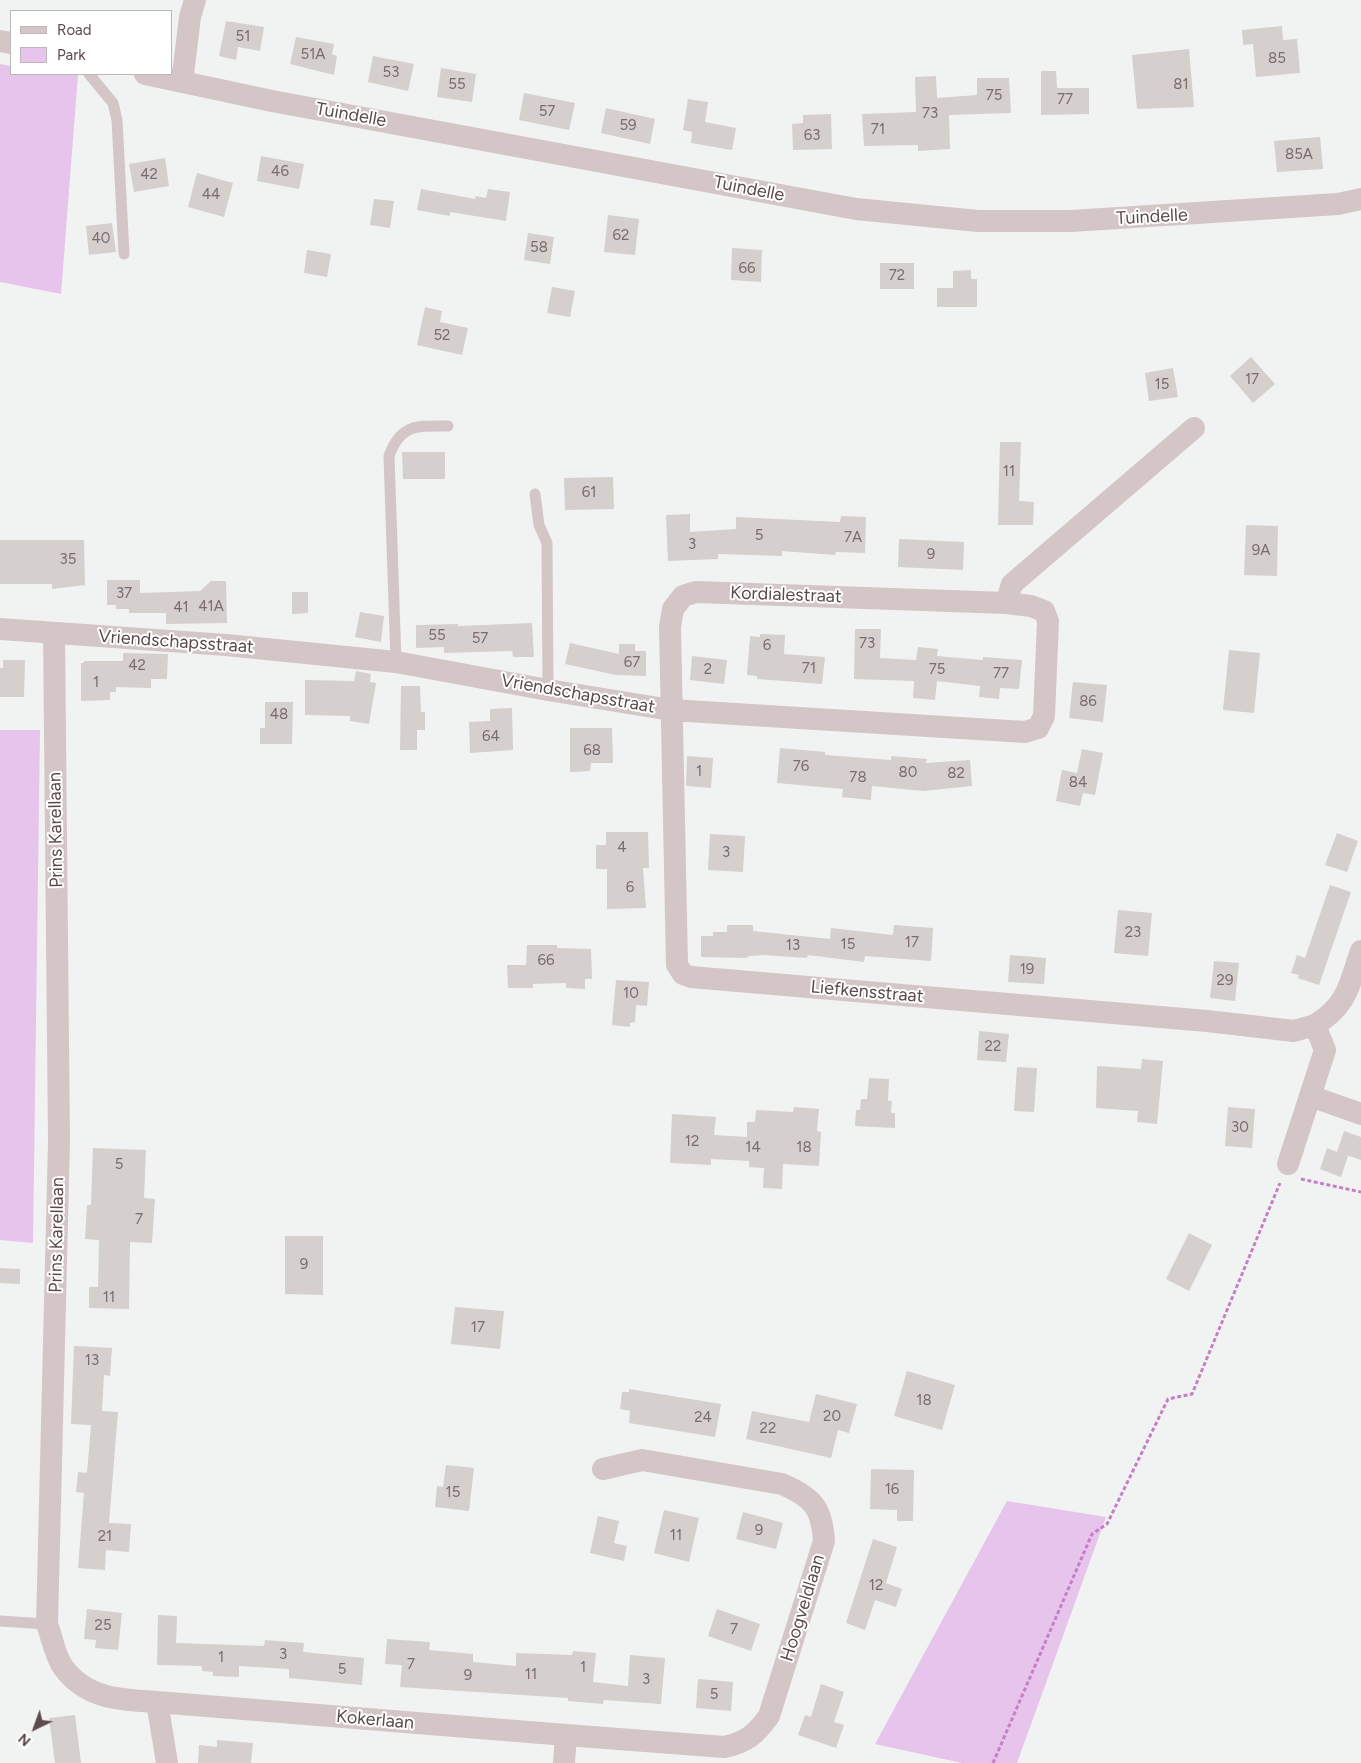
<!DOCTYPE html>
<html>
<head>
<meta charset="utf-8">
<style>
	body { margin:0 }
	#map { position:relative; width:1361px; height:1763px; overflow:hidden; background:#f1f3f2; font-family:Figtree,sans-serif }
	canvas { display:block }
	.legend { position:absolute; left:10px; top:10px; width:162px; height:65px; box-sizing:border-box; background:#fff; border:1px solid #beb7b7; margin:0; padding:6px 9px; list-style:none; font-size:15px; color:#5d4a4b }
	.legend li { display:flex; align-items:center; gap:10px; height:25px }
	.legend b { width:25px; border:1px solid #beb7b7 }
	.north { position:absolute; left:10px; top:1703px; width:50px; height:50px; -webkit-text-stroke:4px #fff; paint-order:stroke; rotate:222deg; font-size:14px; font-weight:700; line-height:20px; text-align:center; color:#5d4a4b }
	.north::after { content:''; display:block; margin:auto; width:18px; height:22px; background:#5d4a4b; clip-path:polygon(50% 0,100% 100%,50% 72%,0 100%) }
</style>
</head>
<body>
<div id="map">
<canvas width="1361" height="1763"></canvas>
<ul class="legend">
<li><b style="height:6px;background:#d4c6c6"></b>Road</li>
<li><b style="height:14px;background:#e7c4ec"></b>Park</li>
</ul>
<div class="north">N</div>
</div>
<script>
const c = document.querySelector('canvas').getContext('2d');
c.lineJoin = 'round';
function fillPath(path, color) { c.fillStyle = color; c.fill(path, 'evenodd'); }
function trace(path, color, width, dash) { c.strokeStyle = color; c.lineWidth = width; c.lineCap = dash ? 'butt' : 'round'; c.setLineDash(dash || []); c.stroke(path); }
function write(font, color, halo, rows, align = 'center') {
  c.font = font + ' Figtree,sans-serif'; c.lineWidth = 4; c.setLineDash([]); c.textBaseline = 'middle'; c.strokeStyle = halo; c.fillStyle = color; for (const [text, x, y, turn = 0] of rows) {
    c.save(); c.translate(x, y); c.rotate((+turn || 0) * Math.PI / 180); c.textAlign = isNaN(turn) ? turn : align; if (halo) c.strokeText(text, 0, 0); c.fillText(text, 0, 0); c.restore();
  }
}
fillPath(new Path2D(`
	M 0,64 L 11,66 L 11,74 L 78,75 L 61,294 L 0,282 Z
	M 0,730 L 40,730 L 33,1243 L 0,1240 Z
	M 1007,1501 L 1106,1517 L 1017,1763 L 962,1763 L 875,1744 Z`), '#e7c4ec');
fillPath(new Path2D(`
	M 226,21 L 264,27 L 260,51 L 238,47 L 236,60 L 219,56 Z
	M 1282,26 L 1283,40 L 1297,39 L 1300,73 L 1256,77 L 1253,44 L 1243,45 L 1242,30 Z
	M 296,37 L 334,44 L 332,54 L 337,56 L 334,75 L 290,64 Z
	M 1189,49 L 1194,107 L 1137,109 L 1132,55 Z
	M 373,56 L 414,64 L 408,91 L 368,82 Z
	M 441,68 L 476,74 L 472,102 L 437,97 Z
	M 1041,71 L 1056,71 L 1057,88 L 1089,88 L 1089,114 L 1041,115 Z
	M 936,76 L 937,98 L 977,95 L 977,78 L 1009,78 L 1011,113 L 949,115 L 950,149 L 918,151 L 918,145 L 864,146 L 862,114 L 916,112 L 915,77 Z
	M 524,93 L 575,103 L 569,130 L 519,120 Z
	M 688,99 L 708,102 L 705,122 L 736,128 L 732,150 L 691,143 L 692,132 L 683,130 Z
	M 606,108 L 655,119 L 650,144 L 601,133 Z
	M 831,114 L 832,149 L 793,150 L 792,124 L 803,123 L 803,115 Z
	M 1320,137 L 1323,169 L 1277,172 L 1274,141 Z
	M 261,156 L 304,164 L 299,189 L 257,181 Z
	M 165,158 L 169,186 L 134,192 L 129,164 Z
	M 197,173 L 233,183 L 224,217 L 188,207 Z
	M 421,189 L 475,199 L 476,196 L 486,198 L 488,189 L 510,192 L 506,221 L 450,212 L 450,216 L 417,210 Z
	M 374,199 L 394,201 L 390,228 L 370,225 Z
	M 608,215 L 639,219 L 635,255 L 604,252 Z
	M 112,223 L 116,252 L 89,255 L 86,226 Z
	M 528,233 L 554,237 L 550,264 L 524,260 Z
	M 732,248 L 762,250 L 761,282 L 731,280 Z
	M 307,250 L 331,254 L 327,277 L 304,273 Z
	M 880,263 L 914,263 L 914,289 L 880,289 Z
	M 971,270 L 971,279 L 977,279 L 977,307 L 937,307 L 937,288 L 953,288 L 953,271 Z
	M 552,287 L 575,291 L 570,317 L 547,313 Z
	M 425,307 L 442,311 L 440,322 L 468,328 L 462,355 L 417,345 Z
	M 1251,357 L 1275,384 L 1253,403 L 1230,376 Z
	M 1173,368 L 1178,397 L 1149,401 L 1145,373 Z
	M 1000,442 L 1021,442 L 1019,501 L 1034,502 L 1033,525 L 998,525 Z
	M 402,452 L 445,452 L 445,479 L 403,479 Z
	M 613,477 L 614,509 L 565,510 L 564,478 Z
	M 690,514 L 690,532 L 736,529 L 736,517 L 840,522 L 841,516 L 866,517 L 865,553 L 836,552 L 835,555 L 782,551 L 782,556 L 718,554 L 718,559 L 668,561 L 666,515 Z
	M 1246,525 L 1278,526 L 1277,576 L 1244,575 Z
	M 899,539 L 964,542 L 963,570 L 898,567 Z
	M 0,540 L 84,540 L 85,585 L 52,589 L 52,584 L 0,584 Z
	M 107,580 L 140,580 L 140,593 L 200,591 L 211,581 L 226,581 L 227,623 L 166,624 L 166,613 L 129,613 L 129,609 L 116,609 L 116,605 L 107,605 Z
	M 292,592 L 308,592 L 308,613 L 292,614 Z
	M 360,612 L 384,616 L 381,642 L 355,637 Z
	M 532,623 L 534,657 L 513,657 L 512,651 L 444,653 L 444,647 L 416,648 L 416,625 L 458,624 L 458,626 Z
	M 855,629 L 881,629 L 880,658 L 916,660 L 918,647 L 938,649 L 937,656 L 983,660 L 983,657 L 1022,660 L 1019,689 L 1000,688 L 999,699 L 979,697 L 980,686 L 937,681 L 935,700 L 913,698 L 914,681 L 854,679 Z
	M 760,634 L 785,635 L 784,654 L 825,657 L 822,684 L 757,679 L 757,676 L 747,675 L 750,636 L 760,637 Z
	M 570,643 L 619,654 L 619,644 L 635,644 L 635,651 L 646,651 L 646,676 L 616,675 L 565,664 Z
	M 1229,650 L 1260,653 L 1254,713 L 1223,710 Z
	M 123,653 L 168,654 L 167,679 L 151,679 L 151,688 L 116,687 L 116,692 L 110,692 L 110,700 L 81,701 L 81,663 L 84,663 L 84,661 L 123,661 Z
	M 692,656 L 727,660 L 724,684 L 690,680 Z
	M 3,660 L 25,660 L 24,697 L 0,697 L 0,668 L 3,668 Z
	M 356,671 L 371,674 L 370,682 L 376,683 L 369,724 L 350,721 L 350,716 L 305,715 L 305,680 L 354,681 Z
	M 1073,682 L 1107,685 L 1103,722 L 1069,718 Z
	M 401,686 L 420,686 L 421,712 L 425,712 L 425,730 L 417,730 L 417,750 L 400,750 Z
	M 265,702 L 293,702 L 292,744 L 260,744 L 260,728 L 265,728 Z
	M 512,708 L 513,750 L 470,753 L 469,722 L 490,721 L 490,709 Z
	M 570,728 L 612,728 L 613,763 L 591,763 L 590,771 L 570,772 Z
	M 780,748 L 825,752 L 825,755 L 891,760 L 891,756 L 927,759 L 926,763 L 970,760 L 972,786 L 924,791 L 872,786 L 871,800 L 842,797 L 843,789 L 777,783 Z
	M 1082,749 L 1103,753 L 1095,795 L 1083,793 L 1080,806 L 1056,801 L 1062,770 L 1077,773 Z
	M 687,756 L 713,758 L 711,788 L 686,786 Z
	M 606,832 L 648,832 L 649,868 L 643,868 L 646,908 L 607,909 L 607,869 L 596,869 L 596,845 L 606,845 Z
	M 1337,833 L 1358,841 L 1347,872 L 1325,865 Z
	M 710,834 L 745,836 L 743,872 L 708,870 Z
	M 1330,885 L 1351,892 L 1319,985 L 1298,978 L 1299,975 L 1291,973 L 1297,955 L 1305,958 Z
	M 1118,910 L 1152,913 L 1148,956 L 1114,953 Z
	M 727,925 L 753,925 L 753,931 L 830,939 L 831,928 L 893,935 L 894,925 L 933,928 L 931,961 L 865,956 L 864,962 L 808,955 L 807,958 L 763,955 L 749,956 L 746,958 L 701,957 L 701,936 L 713,936 L 713,932 L 727,932 Z
	M 527,945 L 557,945 L 557,948 L 591,949 L 592,979 L 585,979 L 585,989 L 566,988 L 566,983 L 533,984 L 533,988 L 508,988 L 507,965 L 526,965 Z
	M 1010,955 L 1046,958 L 1044,984 L 1008,982 Z
	M 1214,961 L 1239,963 L 1235,1001 L 1210,998 Z
	M 616,980 L 649,982 L 647,1006 L 636,1005 L 635,1022 L 630,1023 L 630,1027 L 612,1025 Z
	M 979,1031 L 1009,1034 L 1006,1062 L 977,1060 Z
	M 1142,1059 L 1163,1061 L 1157,1124 L 1137,1122 L 1138,1111 L 1096,1108 L 1097,1066 L 1141,1069 Z
	M 1017,1067 L 1037,1068 L 1034,1112 L 1014,1111 Z
	M 869,1078 L 889,1079 L 888,1101 L 892,1101 L 891,1113 L 895,1113 L 895,1128 L 855,1126 L 856,1110 L 860,1110 L 861,1099 L 867,1099 Z
	M 794,1107 L 819,1109 L 817,1131 L 821,1132 L 819,1166 L 783,1164 L 782,1189 L 763,1188 L 764,1168 L 749,1167 L 749,1161 L 711,1159 L 711,1165 L 670,1163 L 672,1114 L 716,1117 L 714,1135 L 747,1137 L 747,1122 L 755,1122 L 756,1110 L 793,1112 Z
	M 1228,1107 L 1255,1109 L 1252,1148 L 1225,1146 Z
	M 1344,1131 L 1361,1137 L 1361,1160 L 1337,1152 Z
	M 93,1148 L 146,1150 L 144,1198 L 155,1199 L 152,1243 L 130,1242 L 129,1309 L 89,1308 L 89,1287 L 98,1287 L 99,1240 L 85,1239 L 87,1205 L 91,1205 Z
	M 1327,1148 L 1348,1156 L 1341,1177 L 1320,1169 Z
	M 1189,1233 L 1212,1245 L 1189,1291 L 1166,1279 Z
	M 285,1236 L 323,1236 L 323,1295 L 285,1294 Z
	M 0,1268 L 20,1269 L 20,1284 L 0,1283 Z
	M 455,1307 L 504,1311 L 500,1349 L 451,1344 Z
	M 74,1346 L 112,1348 L 110,1376 L 104,1375 L 102,1411 L 118,1412 L 109,1523 L 131,1524 L 129,1552 L 106,1550 L 105,1570 L 78,1568 L 84,1493 L 76,1492 L 78,1472 L 87,1473 L 91,1425 L 71,1424 Z
	M 907,1371 L 955,1385 L 942,1430 L 894,1416 Z
	M 629,1389 L 721,1404 L 715,1437 L 629,1423 L 630,1411 L 620,1409 L 622,1392 L 629,1392 Z
	M 816,1394 L 857,1404 L 849,1433 L 838,1430 L 831,1458 L 746,1439 L 752,1411 L 809,1422 Z
	M 446,1465 L 474,1468 L 469,1511 L 435,1507 L 437,1486 L 443,1487 Z
	M 871,1469 L 914,1470 L 913,1521 L 897,1521 L 897,1510 L 870,1509 Z
	M 664,1510 L 699,1518 L 689,1562 L 654,1553 Z
	M 743,1512 L 783,1523 L 776,1549 L 736,1539 Z
	M 598,1516 L 619,1521 L 614,1543 L 627,1546 L 624,1561 L 590,1553 Z
	M 873,1539 L 897,1547 L 886,1583 L 902,1589 L 896,1607 L 875,1600 L 865,1630 L 846,1623 Z
	M 87,1609 L 122,1613 L 118,1650 L 95,1648 L 96,1640 L 84,1639 Z
	M 717,1609 L 760,1624 L 751,1651 L 708,1636 Z
	M 158,1615 L 177,1616 L 176,1643 L 264,1646 L 265,1640 L 304,1643 L 303,1652 L 364,1658 L 362,1685 L 289,1678 L 289,1669 L 239,1666 L 239,1677 L 213,1676 L 213,1672 L 202,1671 L 202,1666 L 157,1665 Z
	M 387,1639 L 430,1642 L 429,1650 L 473,1654 L 473,1662 L 516,1666 L 516,1653 L 572,1655 L 573,1651 L 596,1653 L 593,1682 L 628,1686 L 630,1655 L 665,1658 L 661,1704 L 604,1700 L 603,1704 L 568,1701 L 568,1698 L 400,1687 L 402,1665 L 385,1664 Z
	M 698,1679 L 733,1682 L 731,1711 L 696,1708 Z
	M 821,1684 L 844,1692 L 834,1722 L 844,1725 L 836,1748 L 798,1735 L 805,1715 L 811,1717 Z
	M 75,1715 L 81,1763 L 55,1763 L 49,1718 Z
	M 217,1740 L 253,1743 L 251,1763 L 198,1763 L 199,1745 L 217,1747 Z`), '#d5cfce');
trace(new Path2D(`
	M 1301,1179 L 1361,1192
	M 993,1763 L 1092,1534 L 1107,1524 L 1168,1399 L 1192,1394 L 1280,1183`), '#c77ec7', 3, [4, 2.5]);
trace(new Path2D(`
	M 89,74 L 113,103 L 117,120 L 124,254
	M 535,494 L 539,525 L 547,543 L 548,690
	M 396,662 L 389,456 C 401,423 418,426 448,426
	M 0,1621 L 47,1624`), '#d4c6c6', 11);
trace(new Path2D(`
	M 0,41 L 11,43
	M 145,74 L 272,101 L 856,209 L 978,221 L 1071,221 L 1338,204 L 1361,199
	M 182,82 L 190,17 L 195,0
	M 1006,603 L 1012,584 L 1194,428
	M 0,629 L 226,645 L 396,662 L 548,690 L 671,710 L 1025,732 L 1038,728 L 1044,716 L 1048,621 L 1044,611 L 1031,606 L 1006,603 L 696,592 L 683,596 L 673,609 L 670,627 L 677,965 L 683,974 L 691,977 L 1207,1021 L 1294,1031 L 1315,1025
	M 54,633 L 59,1141 L 47,1624 C 52,1637 55,1656 63,1667 C 86,1699 121,1700 157,1702 L 167,1763
	M 1310,1096 L 1361,1114
	M 1288,1164 L 1325,1050 L 1315,1025 C 1348,1005 1349,985 1361,951
	M 157,1702 L 566,1735 L 564,1763
	M 566,1735 L 724,1747 C 747,1742 755,1735 769,1716 L 824,1541 C 822,1507 812,1497 782,1484 L 642,1460 L 603,1469`), '#d4c6c6', 22);
write('15px', '#7b6b6c', null, [
	["51",243,37],
	["51A",313,55],
	["85",1277,59],
	["53",391,73],
	["55",457,85],
	["81",1181,85],
	["75",994,96],
	["77",1065,100],
	["57",547,112],
	["73",930,114],
	["59",628,126],
	["71",878,130],
	["63",812,136],
	["85A",1299,155],
	["46",280,172],
	["42",149,175],
	["44",211,195],
	["62",621,236],
	["40",101,239],
	["58",539,248],
	["66",747,269],
	["72",897,276],
	["52",442,336],
	["17",1252,380],
	["15",1162,385],
	["11",1009,472],
	["61",589,493],
	["5",759,536],
	["7A",853,538],
	["3",692,545],
	["9A",1261,551],
	["9",931,555],
	["35",68,560],
	["37",124,594],
	["41A",211,607],
	["41",181,608],
	["55",437,636],
	["57",480,639],
	["73",867,644],
	["6",767,646],
	["67",632,663],
	["42",137,666],
	["71",809,669],
	["2",708,670],
	["75",937,670],
	["77",1001,674],
	["1",96,683],
	["86",1088,702],
	["48",279,715],
	["64",491,737],
	["68",592,751],
	["76",801,767],
	["1",699,772],
	["80",908,773],
	["82",956,774],
	["78",858,778],
	["84",1078,783],
	["4",622,848],
	["3",726,853],
	["6",630,888],
	["23",1133,933],
	["17",912,943],
	["15",848,945],
	["13",793,946],
	["66",546,961],
	["19",1027,970],
	["29",1225,981],
	["10",631,994],
	["22",993,1047],
	["30",1240,1128],
	["12",692,1142],
	["14",753,1148],
	["18",804,1148],
	["5",119,1165],
	["7",139,1220],
	["9",304,1265],
	["11",109,1298],
	["17",478,1328],
	["13",92,1361],
	["18",924,1401],
	["20",832,1417],
	["24",703,1418],
	["22",768,1429],
	["16",892,1490],
	["15",453,1493],
	["9",759,1531],
	["11",676,1536],
	["21",105,1537],
	["12",876,1586],
	["25",103,1626],
	["7",734,1630],
	["3",283,1655],
	["1",221,1658],
	["7",411,1665],
	["1",583,1668],
	["5",342,1670],
	["11",531,1675],
	["9",468,1676],
	["3",646,1680],
	["5",714,1695]
]);
write('18px', '#5d4a4b', '#fff', [
	["Tuindelle",351,115,10],
	["Tuindelle",749,189,11],
	["Tuindelle",1152,217,-3],
	["Kordialestraat",786,595,2],
	["Vriendschapsstraat",176,642,4],
	["Vriendschapsstraat",578,694,10],
	["Prins Karellaan",56,830,-91],
	["Liefkensstraat",867,992,5],
	["Prins Karellaan",57,1235,-89],
	["Hoogveldlaan",803,1608,-73],
	["Kokerlaan",375,1720,5]
]);
</script>
</body>
</html>
